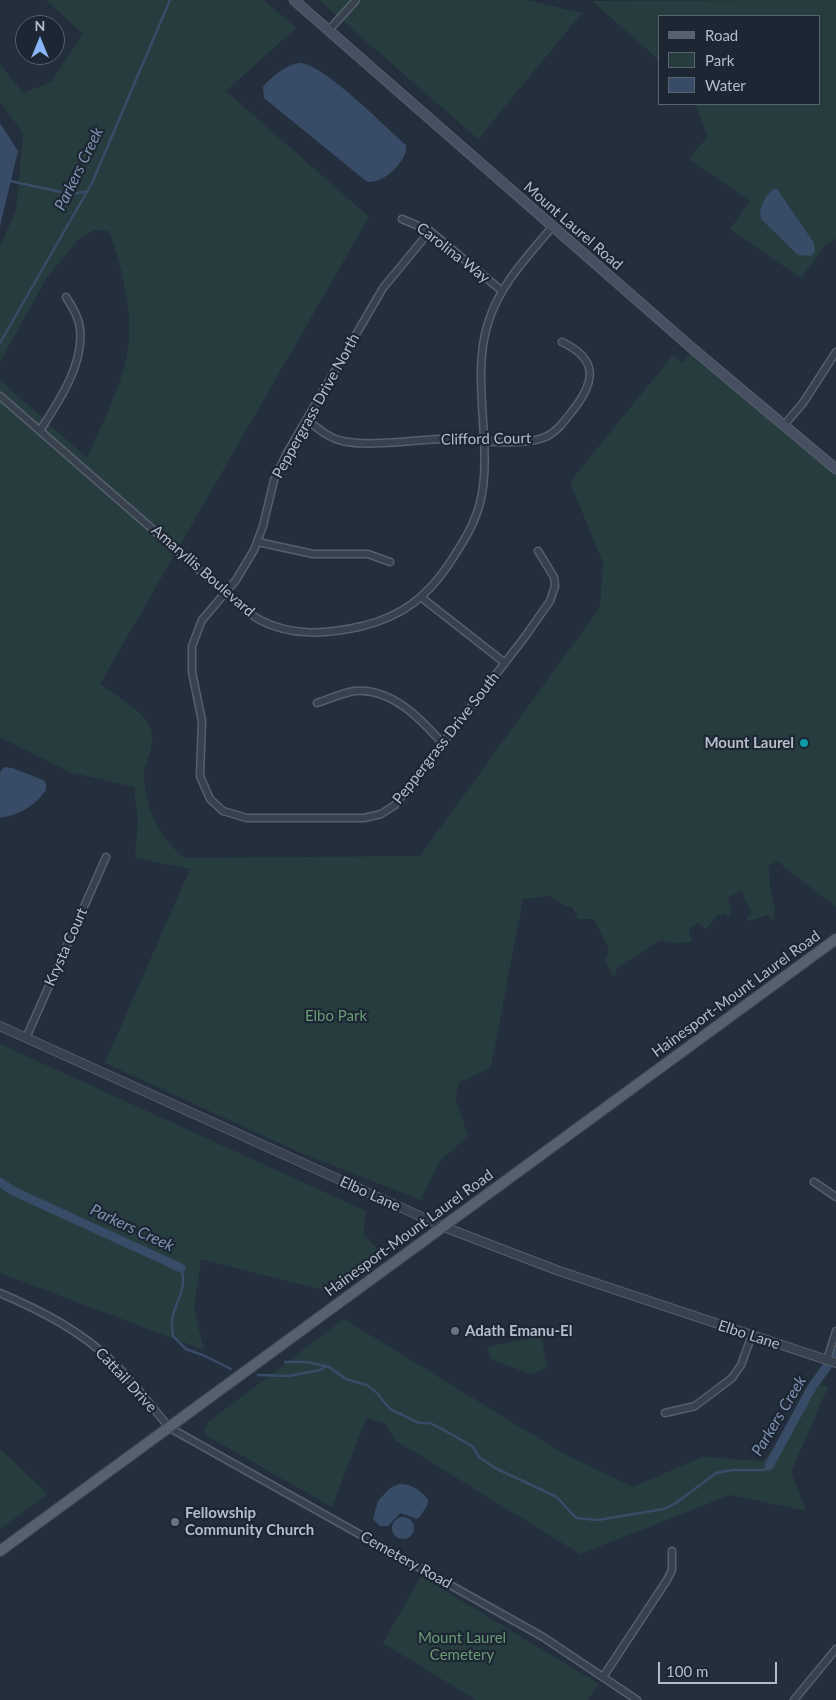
<!DOCTYPE html>
<html>
<head>
<meta charset="utf-8">
<style>
	body { margin:0 }
	#map { position:relative; width:836px; height:1700px; overflow:hidden; background:#242f3e; font-family:Lato,sans-serif }
	canvas { display:block }
	.legend { position:absolute; left:658px; top:15px; width:162px; height:90px; box-sizing:border-box; background:#1d2633; border:1px solid #59626f; margin:0; padding:6px 9px; list-style:none; font-size:15px; color:#b4bcc9 }
	.legend li { display:flex; align-items:center; gap:10px; height:25px }
	.legend b { width:25px; border:1px solid #59626f }
	.north { position:absolute; left:15px; top:15px; width:50px; height:50px; box-sizing:border-box; background:#1d2633; border:1px solid #59626f; border-radius:50%; rotate:0deg; font-size:14px; font-weight:700; line-height:20px; text-align:center; color:#b4bcc9 }
	.north::after { content:''; display:block; margin:auto; width:18px; height:22px; background:#8ab4f8; clip-path:polygon(50% 0,100% 100%,50% 72%,0 100%) }
	.scale { position:absolute; left:658px; top:1662px; width:119px; height:22px; box-sizing:border-box; border:2px solid #b4bcc9; border-top:0; padding-left:6px; font-size:15px; line-height:18px; white-space:nowrap; color:#b4bcc9; -webkit-text-stroke:4px #1d2633; paint-order:stroke }
</style>
</head>
<body>
<div id="map">
<canvas width="836" height="1700"></canvas>
<ul class="legend">
<li><b style="height:6px;background:#56606e"></b>Road</li>
<li><b style="height:14px;background:#263c3f"></b>Park</li>
<li><b style="height:14px;background:#394c67"></b>Water</li>
</ul>
<div class="north">N</div>
<div class="scale">100 m</div>
</div>
<script>
const c = document.querySelector('canvas').getContext('2d');
c.lineJoin = 'round';
function fillPath(path, color) { c.fillStyle = color; c.fill(path, 'evenodd'); }
function trace(path, color, width, dash) { c.strokeStyle = color; c.lineWidth = width; c.lineCap = dash ? 'butt' : 'round'; c.setLineDash(dash || []); c.stroke(path); }
function write(font, color, halo, rows, align = 'center') {
  c.font = font + ' Lato,sans-serif'; c.lineWidth = 4.5; c.setLineDash([]); c.textBaseline = 'middle'; c.strokeStyle = halo; c.fillStyle = color; for (const [text, x, y, turn = 0] of rows) {
    c.save(); c.translate(x, y); c.rotate((+turn || 0) * Math.PI / 180); c.textAlign = isNaN(turn) ? turn : align; if (halo) c.strokeText(text, 0, 0); c.fillText(text, 0, 0); c.restore();
  }
}
fillPath(new Path2D(`
	M 46,0 L 264,0 L 296,28 L 226,91 L 369,217 L 100,684 C 113,694 147,713 151,729 C 156,749 144,761 144,775 C 145,807 159,839 185,858 L 420,856 L 600,607 L 603,563 L 570,482 L 673,355 L 682,363 L 693,349 L 836,473 L 836,907 L 777,861 L 769,866 L 770,888 L 775,908 L 773,920 L 768,915 L 748,921 L 746,917 L 752,914 L 741,891 L 727,898 L 731,908 L 730,918 L 724,913 L 718,915 L 705,929 L 698,923 L 689,929 L 692,942 L 675,943 L 661,940 L 618,967 L 614,976 L 605,961 L 609,949 L 594,919 L 578,919 L 572,907 L 566,906 L 549,896 L 523,899 L 491,1067 L 459,1083 L 455,1097 L 468,1136 L 440,1161 L 420,1200 L 299,1152 L 105,1063 L 190,869 L 135,858 L 138,821 L 134,787 L 69,772 L 0,737 L 0,380 L 87,458 C 101,425 120,390 127,355 C 135,315 122,268 109,231 L 95,230 L 80,238 L 47,277 L 0,362 L 0,246 L 16,211 L 23,133 L 0,102 L 0,64 L 23,93 L 51,82 L 83,34 Z
	M 319,0 L 526,0 L 582,13 L 478,139 Z
	M 836,0 L 836,239 L 825,245 L 801,278 L 730,229 L 750,201 L 689,159 L 708,136 L 695,104 L 820,104 L 820,16 L 660,16 L 660,61 L 592,1 Z
	M 0,1044 L 366,1211 L 363,1234 L 381,1252 L 327,1291 L 201,1259 L 194,1309 L 204,1350 L 0,1273 Z
	M 344,1319 L 564,1454 L 633,1487 L 702,1457 L 764,1461 L 817,1383 L 828,1387 L 791,1472 L 806,1511 L 730,1495 L 580,1554 L 395,1440 L 385,1423 L 366,1418 L 332,1507 L 204,1434 L 208,1422 Z
	M 541,1336 L 547,1367 L 531,1374 L 492,1360 L 487,1347 Z
	M 0,1449 L 48,1494 L 0,1529 Z
	M 421,1576 L 599,1684 L 588,1700 L 476,1700 L 383,1643 Z`), '#263c3f');
fillPath(new Path2D(`
	M 300,63 C 325,65 385,127 406,145 C 409,160 381,187 366,181 L 264,98 L 263,87 C 271,77 287,64 300,63 Z
	M 0,123 L 18,151 L 0,226 Z
	M 773,189 L 777,189 L 814,243 L 815,252 L 811,256 L 798,255 L 761,219 C 758,208 765,196 773,189 Z
	M 12,768 L 43,780 L 46,783 L 46,790 C 35,806 19,815 0,818 L 0,773 L 4,767 Z
	M 399,1484 C 409,1483 423,1491 428,1500 L 427,1506 L 418,1519 L 400,1513 L 388,1526 L 380,1526 L 373,1519 L 378,1501 L 390,1488 Z
	M392 1528a11 11 0 1 1 22 0a11 11 0 1 1-22 0Z`), '#394c67');
trace(new Path2D(`
	M 10,181 L 70,194 L 85,192
	M 0,343 L 92,183 L 170,0
	M 181,1268 C 188,1285 177,1300 173,1315 C 171,1322 172,1329 173,1336 L 186,1349 L 205,1356 L 231,1369
	M 285,1362 L 308,1362 L 329,1367 L 346,1379 L 367,1385 L 376,1392 L 390,1409 L 419,1423 L 430,1423 L 442,1429 L 472,1446 L 479,1457 L 495,1468 L 557,1497 L 576,1518 L 598,1520 L 664,1509 L 676,1503 L 716,1473 L 732,1470 L 764,1470 L 769,1466
	M 258,1375 L 288,1376 L 321,1370 L 325,1366`), '#394c67', 2.5);
trace(new Path2D(`
	M 0,1182 L 11,1190 L 181,1268
	M 769,1466 L 812,1387 L 836,1354`), '#394c67', 9);
const minor = new Path2D(`
	M 329,30 L 356,0
	M 402,219 L 430,231 L 502,291
	M 430,231 L 383,288 L 287,453 L 274,480 L 263,526 L 254,550 L 236,580 L 202,620 L 192,646 L 192,672 L 202,721 L 200,776 L 210,799 L 223,811 L 247,818 L 364,818 L 381,814 L 395,805 L 524,638 L 550,601 L 555,586 L 554,577 L 538,551
	M 0,396 L 221,589 C 234,599 245,612 260,620 C 292,637 328,634 363,626 C 402,616 427,597 449,564 C 462,544 474,526 480,503 C 494,448 470,379 488,323 C 500,284 528,256 553,226
	M 307,420 C 318,428 328,438 342,441 C 370,447 411,440 441,439 C 471,439 514,447 543,438 C 556,433 564,422 573,410 C 596,381 598,359 562,342
	M 785,424 L 803,403 L 836,352
	M 41,429 C 59,401 84,364 80,329 C 79,317 72,307 66,297
	M 258,542 L 313,554 L 368,554 L 390,562
	M 422,598 L 505,663
	M 317,703 C 329,699 342,693 355,691 C 392,688 421,719 443,744
	M 26,1038 L 106,857
	M 814,1182 L 836,1197
	M 0,1293 C 42,1311 81,1331 114,1363 C 135,1383 151,1407 170,1428 L 543,1637 L 637,1700
	M 827,1360 L 836,1331
	M 665,1413 L 695,1406 L 732,1378 L 741,1365 L 752,1335
	M 603,1677 L 667,1580 L 672,1570 L 672,1551
	M 794,1700 L 836,1649`);
const tertiary = new Path2D(`
	M 0,1026 L 444,1227 L 559,1271 L 836,1363`);
const secondary = new Path2D(`
	M 294,0 L 693,349 L 836,469`);
const primary = new Path2D(`
	M 0,1551 L 836,939`);
trace(minor, '#565f6c', 9);
trace(tertiary, '#565f6c', 10);
trace(secondary, '#565f6c', 11);
trace(primary, '#414a57', 12);
trace(minor, '#38414e', 6);
trace(tertiary, '#38414e', 8);
trace(secondary, '#465061', 9);
trace(primary, '#56606e', 10);
for (const [x, y, r, color] of [
	[804,743,5,"#0f9aa8"],
	[455,1331,5,"#6b7280"],
	[175,1522,5,"#6b7280"]
]) { const dot = new Path2D(); dot.arc(x, y, r, 0, 2 * Math.PI); c.fillStyle = color; c.fill(dot); trace(dot, '#1d2633', 2); }
write('15px', '#b4bcc9', '#1d2633', [
	["Mount Laurel Road",573,226,41],
	["Carolina Way",453,253,38],
	["Peppergrass Drive North",316,406,-61],
	["Clifford Court",486,439,-1],
	["Amaryllis Boulevard",203,571,41],
	["Peppergrass Drive South",446,738,-52],
	["Krysta Court",66,947,-66],
	["Hainesport-Mount Laurel Road",736,994,-36],
	["Elbo Lane",370,1194,24],
	["Hainesport-Mount Laurel Road",409,1233,-36],
	["Elbo Lane",749,1335,18],
	["Cattail Drive",126,1380,47],
	["Cemetery Road",406,1560,29]
]);
write('bold 15px', '#b4bcc9', '#1d2633', [
	["Mount Laurel",794,743,"right"],
	["Adath Emanu-El",465,1331],
	["Fellowship",185,1513],
	["Community Church",185,1530]
], 'left');
write('15px', '#6b9a76', '#1d2633', [
	["Elbo Park",336,1016],
	["Mount Laurel",462,1638],
	["Cemetery",462,1655]
]);
write('italic 16px', '#7c92b1', '#1d2633', [
	["Parkers Creek",79,169,-64],
	["Parkers Creek",132,1228,25],
	["Parkers Creek",779,1416,-59]
]);
</script>
</body>
</html>
